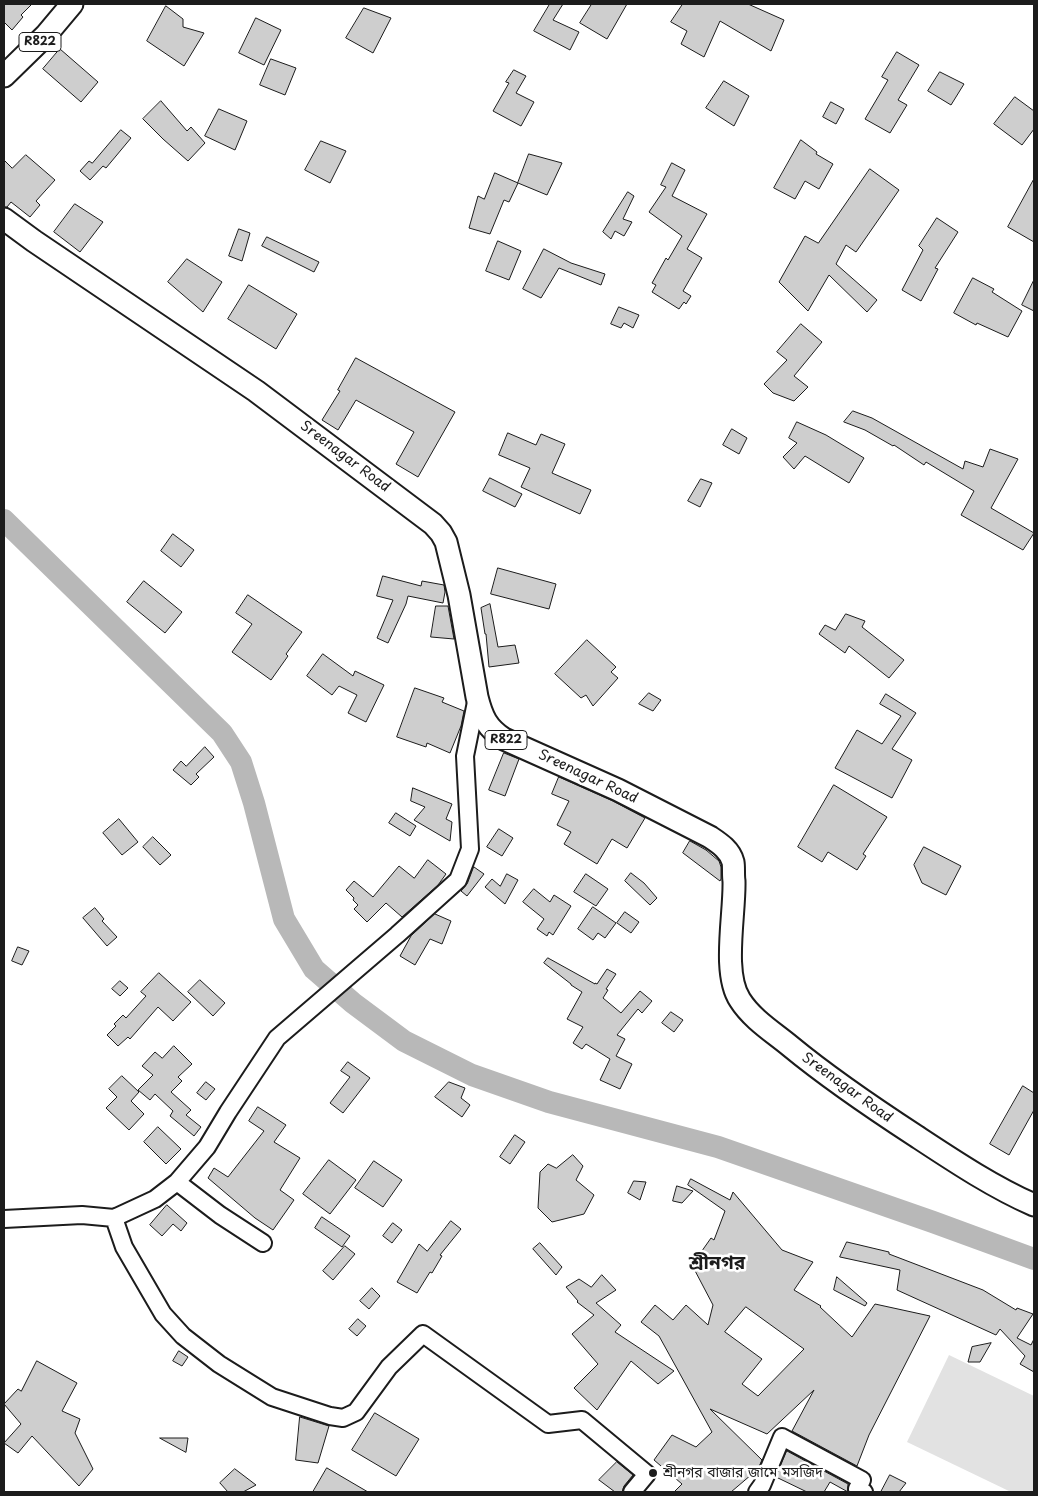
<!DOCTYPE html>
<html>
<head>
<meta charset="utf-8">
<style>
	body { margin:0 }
	#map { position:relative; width:1038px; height:1496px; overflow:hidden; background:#fff; font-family:"Playpen Sans",sans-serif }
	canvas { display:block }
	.frame { position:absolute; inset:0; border:5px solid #1c1c1c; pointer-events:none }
</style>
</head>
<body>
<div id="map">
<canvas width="1038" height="1496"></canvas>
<div class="frame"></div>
</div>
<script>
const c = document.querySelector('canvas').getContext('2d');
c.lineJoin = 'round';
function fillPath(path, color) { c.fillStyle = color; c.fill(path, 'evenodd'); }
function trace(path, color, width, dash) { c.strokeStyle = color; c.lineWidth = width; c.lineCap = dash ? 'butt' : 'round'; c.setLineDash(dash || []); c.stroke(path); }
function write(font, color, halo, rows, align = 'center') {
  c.font = font + ' "Playpen Sans","Noto Sans Bengali",sans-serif'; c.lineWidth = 5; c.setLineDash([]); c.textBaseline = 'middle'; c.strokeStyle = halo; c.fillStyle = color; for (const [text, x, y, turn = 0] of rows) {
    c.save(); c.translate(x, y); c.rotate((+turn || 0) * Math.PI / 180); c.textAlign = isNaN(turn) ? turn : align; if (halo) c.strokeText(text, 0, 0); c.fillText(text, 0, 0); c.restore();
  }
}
fillPath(new Path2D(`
	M 949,1355 L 1034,1396 L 1034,1492 L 1011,1492 L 907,1442 Z`), '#e2e2e2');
trace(new Path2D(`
	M 4,520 L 222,733 L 241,762 L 254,803 L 284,919 L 314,969 L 353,1003 L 404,1041 L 472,1075 L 549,1102 L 718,1147 L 933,1222 L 1034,1259`), '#b8b8b8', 22);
const building = new Path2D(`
	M 4,4 L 32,4 L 21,15 L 23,17 L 12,30 L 4,22 Z
	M 550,4 L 563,4 L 553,20 L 579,32 L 570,50 L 534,31 Z
	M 592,4 L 627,4 L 607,39 L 580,23 Z
	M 683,4 L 748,4 L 784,20 L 771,51 L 720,21 L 704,57 L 681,44 L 687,31 L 671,22 Z
	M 166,6 L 183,19 L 183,27 L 204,33 L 184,66 L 147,41 Z
	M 364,8 L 391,18 L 373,53 L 346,38 Z
	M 256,18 L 281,30 L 264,65 L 239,53 Z
	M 60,49 L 98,82 L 81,102 L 43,69 Z
	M 897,52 L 919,65 L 898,100 L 907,105 L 890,133 L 865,119 L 888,80 L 882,77 Z
	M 271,59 L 296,68 L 285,95 L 260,85 Z
	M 514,70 L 526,76 L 516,93 L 534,102 L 521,126 L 493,111 L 509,83 L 506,82 Z
	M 940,72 L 964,84 L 951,105 L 928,91 Z
	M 724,81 L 749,96 L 734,126 L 706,108 Z
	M 1015,97 L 1034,111 L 1034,129 L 1022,145 L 994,124 Z
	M 161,101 L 187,131 L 191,127 L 205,143 L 188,161 L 163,139 L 143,119 Z
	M 831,102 L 844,109 L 836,124 L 823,117 Z
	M 219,109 L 247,121 L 235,150 L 205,136 Z
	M 121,130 L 131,138 L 106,168 L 103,166 L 90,180 L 80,171 L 89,161 L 92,163 Z
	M 801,140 L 817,152 L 816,154 L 833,164 L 819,189 L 805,181 L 795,199 L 774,188 Z
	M 321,141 L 346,151 L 330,183 L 305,170 Z
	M 529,154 L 562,163 L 547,195 L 518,183 Z
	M 26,155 L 55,180 L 36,201 L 40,205 L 30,217 L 11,202 L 7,207 L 4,207 L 4,160 L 12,168 Z
	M 672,163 L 685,170 L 672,196 L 707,214 L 687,249 L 702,258 L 683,291 L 691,296 L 686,304 L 684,302 L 679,309 L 652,292 L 656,285 L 652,283 L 666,258 L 668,260 L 682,236 L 649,212 L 666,187 L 661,185 Z
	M 870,169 L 899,190 L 856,252 L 846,245 L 836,264 L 877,300 L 867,312 L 829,275 L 808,311 L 779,282 L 805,236 L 818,243 Z
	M 495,173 L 518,183 L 509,202 L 504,200 L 490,234 L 469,228 L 478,196 L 484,199 Z
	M 1034,179 L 1034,242 L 1008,227 Z
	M 628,192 L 634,196 L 623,219 L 632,222 L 624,236 L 615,231 L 611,239 L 603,232 Z
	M 75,204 L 103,222 L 80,252 L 54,232 Z
	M 937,218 L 958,232 L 935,268 L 938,269 L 921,301 L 902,290 L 923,250 L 919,246 Z
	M 239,229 L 250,233 L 242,261 L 229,256 Z
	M 267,237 L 319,262 L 314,272 L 262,246 Z
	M 498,241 L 521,251 L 509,280 L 486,271 Z
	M 544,249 L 571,263 L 605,274 L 601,285 L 559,268 L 541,298 L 523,289 Z
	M 187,259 L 222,282 L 203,312 L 168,282 Z
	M 973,278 L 994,289 L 992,292 L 1022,311 L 1008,337 L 977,323 L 976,325 L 954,313 Z
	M 1034,280 L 1034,311 L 1022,305 Z
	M 249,285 L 297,314 L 276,349 L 228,319 Z
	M 619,307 L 639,315 L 633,328 L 624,323 L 621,328 L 611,324 Z
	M 801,324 L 822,342 L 794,376 L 808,387 L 794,401 L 773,393 L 764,384 L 787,360 L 777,352 Z
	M 356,358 L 455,412 L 418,477 L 396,464 L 414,432 L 356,400 L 338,430 L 322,420 L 340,391 L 338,390 Z
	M 853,411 L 872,418 L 963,469 L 965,461 L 983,467 L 990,449 L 1018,459 L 991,508 L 1034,533 L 1023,550 L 961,515 L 974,491 L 926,462 L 924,465 L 894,445 L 893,446 L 865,430 L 844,422 Z
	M 797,422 L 826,435 L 864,458 L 849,483 L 805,456 L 794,469 L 783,457 L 797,443 L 789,438 Z
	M 732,429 L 747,438 L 739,454 L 723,445 Z
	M 508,433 L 536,445 L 541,434 L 565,444 L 552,473 L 591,490 L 580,514 L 521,487 L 530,468 L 499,455 Z
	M 490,478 L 522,494 L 515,507 L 483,491 Z
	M 701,479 L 712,483 L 700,507 L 688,501 Z
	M 173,534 L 194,550 L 181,567 L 161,551 Z
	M 498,568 L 556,584 L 549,609 L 491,594 Z
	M 383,576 L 421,586 L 422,581 L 444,585 L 445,592 L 443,603 L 408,596 L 406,604 L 388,643 L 377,638 L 393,600 L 377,596 Z
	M 144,581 L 182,612 L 165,633 L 127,602 Z
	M 248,595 L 302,632 L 286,654 L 288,656 L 271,680 L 232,652 L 252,624 L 236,613 Z
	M 490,604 L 498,647 L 515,645 L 519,663 L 489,667 L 486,634 L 485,634 L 481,608 Z
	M 436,606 L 448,606 L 454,639 L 431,637 Z
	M 846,614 L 865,621 L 862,627 L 904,660 L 889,678 L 849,646 L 845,653 L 819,634 L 825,625 L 835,630 Z
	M 587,640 L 616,667 L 611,672 L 618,678 L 593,706 L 586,695 L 581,698 L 555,674 Z
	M 323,654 L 353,676 L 355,671 L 384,685 L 366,722 L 348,713 L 357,695 L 339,686 L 332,695 L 307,676 Z
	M 415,688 L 444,698 L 442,702 L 464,711 L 461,726 L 450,753 L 427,743 L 426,747 L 397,737 Z
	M 649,693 L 661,700 L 653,711 L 639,704 Z
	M 886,694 L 916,713 L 892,749 L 912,760 L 892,798 L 835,768 L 857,730 L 882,744 L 901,716 L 880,704 Z
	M 205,747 L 214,757 L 196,774 L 199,777 L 191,785 L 173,770 L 181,761 L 186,766 Z
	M 504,753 L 519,759 L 505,796 L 489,790 Z
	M 559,777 L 613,801 L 645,818 L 627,848 L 612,839 L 597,864 L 564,844 L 571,832 L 557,825 L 569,801 L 552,794 Z
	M 834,785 L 887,817 L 863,854 L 866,856 L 857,870 L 828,852 L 822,862 L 798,847 Z
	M 413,788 L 452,804 L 446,819 L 452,822 L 450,841 L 414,820 L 425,807 L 411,801 Z
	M 396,813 L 416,826 L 410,836 L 389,823 Z
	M 119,819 L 138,842 L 122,855 L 103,833 Z
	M 499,829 L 513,838 L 502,856 L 487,847 Z
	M 153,837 L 171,855 L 160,865 L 143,847 Z
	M 690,841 L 706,850 L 719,861 L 721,867 L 721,879 L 720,881 L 683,853 Z
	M 924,847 L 961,866 L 946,895 L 922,883 L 914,865 Z
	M 428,860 L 446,874 L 438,885 L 402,917 L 386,903 L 367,922 L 354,909 L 358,905 L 353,900 L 354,898 L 346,890 L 354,881 L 373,897 L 399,866 L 414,878 Z
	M 474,867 L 484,874 L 467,896 L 461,891 L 467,884 Z
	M 631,873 L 644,883 L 657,898 L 650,905 L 625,881 Z
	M 507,874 L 518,880 L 505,904 L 485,887 L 492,879 L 500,886 Z
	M 586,874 L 608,889 L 596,906 L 574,892 Z
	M 534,889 L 550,902 L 554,895 L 571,906 L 553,935 L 549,932 L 547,936 L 537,929 L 544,919 L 523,902 Z
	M 593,907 L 616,923 L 605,938 L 598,933 L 593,940 L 578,929 Z
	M 95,908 L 104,919 L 102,921 L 117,937 L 107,946 L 83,918 Z
	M 625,912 L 639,922 L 631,933 L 617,923 Z
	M 435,914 L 451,921 L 442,944 L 430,939 L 415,965 L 400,956 L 411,936 Z
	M 18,947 L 29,951 L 22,965 L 12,961 Z
	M 548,958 L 595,984 L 595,983 L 597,984 L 607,969 L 616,974 L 606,989 L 608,990 L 603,998 L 621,1013 L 640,991 L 652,1001 L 642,1013 L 638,1009 L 617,1035 L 625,1039 L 616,1056 L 632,1064 L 620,1089 L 600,1080 L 610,1059 L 586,1044 L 582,1049 L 573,1043 L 583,1027 L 567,1019 L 582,992 L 571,985 L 571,984 L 544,963 Z
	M 159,973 L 191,1002 L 173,1021 L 158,1007 L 130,1039 L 128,1037 L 118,1046 L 107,1035 L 116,1026 L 114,1024 L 123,1015 L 126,1018 L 146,996 L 141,992 Z
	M 200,980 L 225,1003 L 213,1016 L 188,992 Z
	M 120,981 L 128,988 L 120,996 L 112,989 Z
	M 671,1012 L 683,1020 L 674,1032 L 662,1023 Z
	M 174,1046 L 192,1064 L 178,1077 L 182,1081 L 171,1092 L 191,1110 L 186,1115 L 201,1127 L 194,1136 L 170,1116 L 173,1111 L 155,1094 L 150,1100 L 138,1090 L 153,1075 L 142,1066 L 155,1052 L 162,1058 Z
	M 348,1062 L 370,1078 L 343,1113 L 330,1103 L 350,1077 L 341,1071 Z
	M 122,1076 L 139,1092 L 131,1101 L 144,1114 L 129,1130 L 106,1108 L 117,1097 L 109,1089 Z
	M 206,1082 L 215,1089 L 206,1100 L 197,1093 Z
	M 449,1082 L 465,1088 L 461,1098 L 470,1105 L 462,1117 L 435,1097 Z
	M 1023,1086 L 1034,1093 L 1034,1110 L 1009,1155 L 990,1144 Z
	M 258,1107 L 286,1125 L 274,1142 L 300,1158 L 280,1190 L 294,1200 L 273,1230 L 255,1218 L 208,1178 L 214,1168 L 228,1177 L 264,1131 L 249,1121 Z
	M 158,1127 L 181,1149 L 166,1164 L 144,1142 Z
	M 515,1135 L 525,1142 L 510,1164 L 500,1157 Z
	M 573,1155 L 583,1166 L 576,1180 L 594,1195 L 584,1214 L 552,1222 L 538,1208 L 540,1172 L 548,1164 L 556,1168 Z
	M 329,1160 L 356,1180 L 330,1214 L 303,1194 Z
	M 374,1161 L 402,1180 L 383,1207 L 355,1188 Z
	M 691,1179 L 730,1200 L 733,1192 L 782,1250 L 813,1262 L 794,1290 L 821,1306 L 820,1307 L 852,1337 L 875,1304 L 930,1316 L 869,1435 L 857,1466 L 792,1431 L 814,1390 L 767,1434 L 710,1409 L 762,1460 L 758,1469 L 731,1492 L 674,1492 L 682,1484 L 654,1460 L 672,1435 L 696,1447 L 712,1432 L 659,1336 L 641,1322 L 655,1305 L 673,1320 L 686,1305 L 708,1325 L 713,1305 L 692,1265 L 711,1238 L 714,1240 L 725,1211 L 688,1185 ZM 746,1307 L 804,1349 L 758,1396 L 742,1384 L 762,1359 L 725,1332 Z
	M 634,1181 L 646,1182 L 640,1200 L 628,1193 Z
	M 677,1186 L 693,1191 L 682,1203 L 673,1201 Z
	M 167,1205 L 187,1223 L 181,1231 L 173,1224 L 162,1236 L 150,1225 Z
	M 322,1217 L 350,1236 L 342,1247 L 315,1228 Z
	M 451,1221 L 461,1229 L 440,1255 L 442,1256 L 432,1273 L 430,1272 L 417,1293 L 397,1282 L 419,1244 L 427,1251 Z
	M 393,1223 L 402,1230 L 392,1243 L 383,1236 Z
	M 847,1242 L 889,1252 L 889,1254 L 983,1290 L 1016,1310 L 1017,1308 L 1033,1314 L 1017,1338 L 1031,1345 L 1034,1339 L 1034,1372 L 1020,1364 L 1025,1356 L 1000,1329 L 996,1335 L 897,1290 L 900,1270 L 840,1257 Z
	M 540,1243 L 562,1267 L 556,1275 L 533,1249 Z
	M 345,1246 L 355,1254 L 333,1280 L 323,1271 Z
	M 602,1275 L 616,1290 L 596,1303 L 621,1325 L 615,1332 L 674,1371 L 658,1384 L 631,1361 L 597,1410 L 574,1388 L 598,1364 L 572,1334 L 594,1315 L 577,1302 L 578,1301 L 566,1287 L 579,1279 L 591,1287 Z
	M 837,1277 L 867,1303 L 865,1306 L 834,1290 Z
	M 372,1288 L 380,1296 L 369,1309 L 360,1301 Z
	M 358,1319 L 366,1326 L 357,1336 L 349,1329 Z
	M 991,1343 L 980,1362 L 968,1362 L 972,1347 Z
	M 179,1351 L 188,1357 L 182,1366 L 173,1361 Z
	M 37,1361 L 77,1383 L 62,1411 L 80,1419 L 75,1433 L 93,1469 L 79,1486 L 32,1436 L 18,1453 L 4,1443 L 21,1424 L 4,1404 L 18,1389 L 21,1391 Z
	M 375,1413 L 419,1439 L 396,1476 L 352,1450 Z
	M 300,1417 L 329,1426 L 318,1463 L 296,1460 Z
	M 160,1438 L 188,1438 L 186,1452 Z
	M 787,1451 L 848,1484 L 848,1492 L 830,1482 L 824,1492 L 807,1492 L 776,1477 Z
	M 617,1462 L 633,1475 L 624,1486 L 622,1492 L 615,1492 L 599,1480 Z
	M 327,1468 L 368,1492 L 313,1492 Z
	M 235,1469 L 256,1485 L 243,1492 L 228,1492 L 220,1483 Z
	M 890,1475 L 906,1483 L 899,1492 L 881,1492 Z`);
fillPath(building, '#cecece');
trace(building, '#1c1c1c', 1);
const minor = new Path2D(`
	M 177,1182 L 220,1215 L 263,1243
	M 114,1218 L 124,1247 L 163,1314 L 183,1336 L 219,1364 L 272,1397 L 330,1416 L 343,1418 L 356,1412 L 389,1367 L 423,1334 L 548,1424 L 582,1420 L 647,1474 L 632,1492
	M 4,1219 L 82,1215 L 114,1218 L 155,1199 L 177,1182 L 207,1147 L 228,1112 L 277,1038 L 397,935 L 458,880 L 470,849 L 465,756 L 477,697
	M 757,1492 L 762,1485 L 782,1437 L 862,1480 L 857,1489 L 864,1492`);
const major = new Path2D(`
	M 4,76 L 46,35 L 72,4
	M 4,219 L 34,241 L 256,391 L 433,524 L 441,533 L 446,542 L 459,595 L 477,697 C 482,717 487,728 504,739 L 618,790 L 710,837 C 719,843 730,850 733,862 C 734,867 733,875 734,881 C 735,914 722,973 740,1000 C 752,1019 773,1032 790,1046 C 830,1079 873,1108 916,1136 C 954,1161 993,1187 1034,1205`);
trace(minor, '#1c1c1c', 20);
trace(major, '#1c1c1c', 25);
trace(minor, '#fff', 16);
trace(major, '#fff', 21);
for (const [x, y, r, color] of [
	[653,1473,5,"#1c1c1c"]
]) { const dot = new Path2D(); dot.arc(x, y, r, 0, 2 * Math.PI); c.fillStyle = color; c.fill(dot); trace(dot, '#fff', 2); }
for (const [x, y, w] of [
	[40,42,42],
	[506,740,42]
]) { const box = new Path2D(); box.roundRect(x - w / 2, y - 9.5, w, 19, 4); c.fillStyle = '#fff'; c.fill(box); trace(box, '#1c1c1c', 1); }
write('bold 12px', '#1c1c1c', null, [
	["R822",40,42],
	["R822",506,740]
]);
write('14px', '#1c1c1c', '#fff', [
	["Sreenagar Road",345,457,37],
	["Sreenagar Road",588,777,25],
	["Sreenagar Road",847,1088,36]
]);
write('14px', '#1c1c1c', '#fff', [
	["শ্রীনগর বাজার জামে মসজিদ",663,1473]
], 'left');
write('bold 19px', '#1c1c1c', '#fff', [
	["শ্রীনগর",717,1264]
]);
</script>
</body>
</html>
